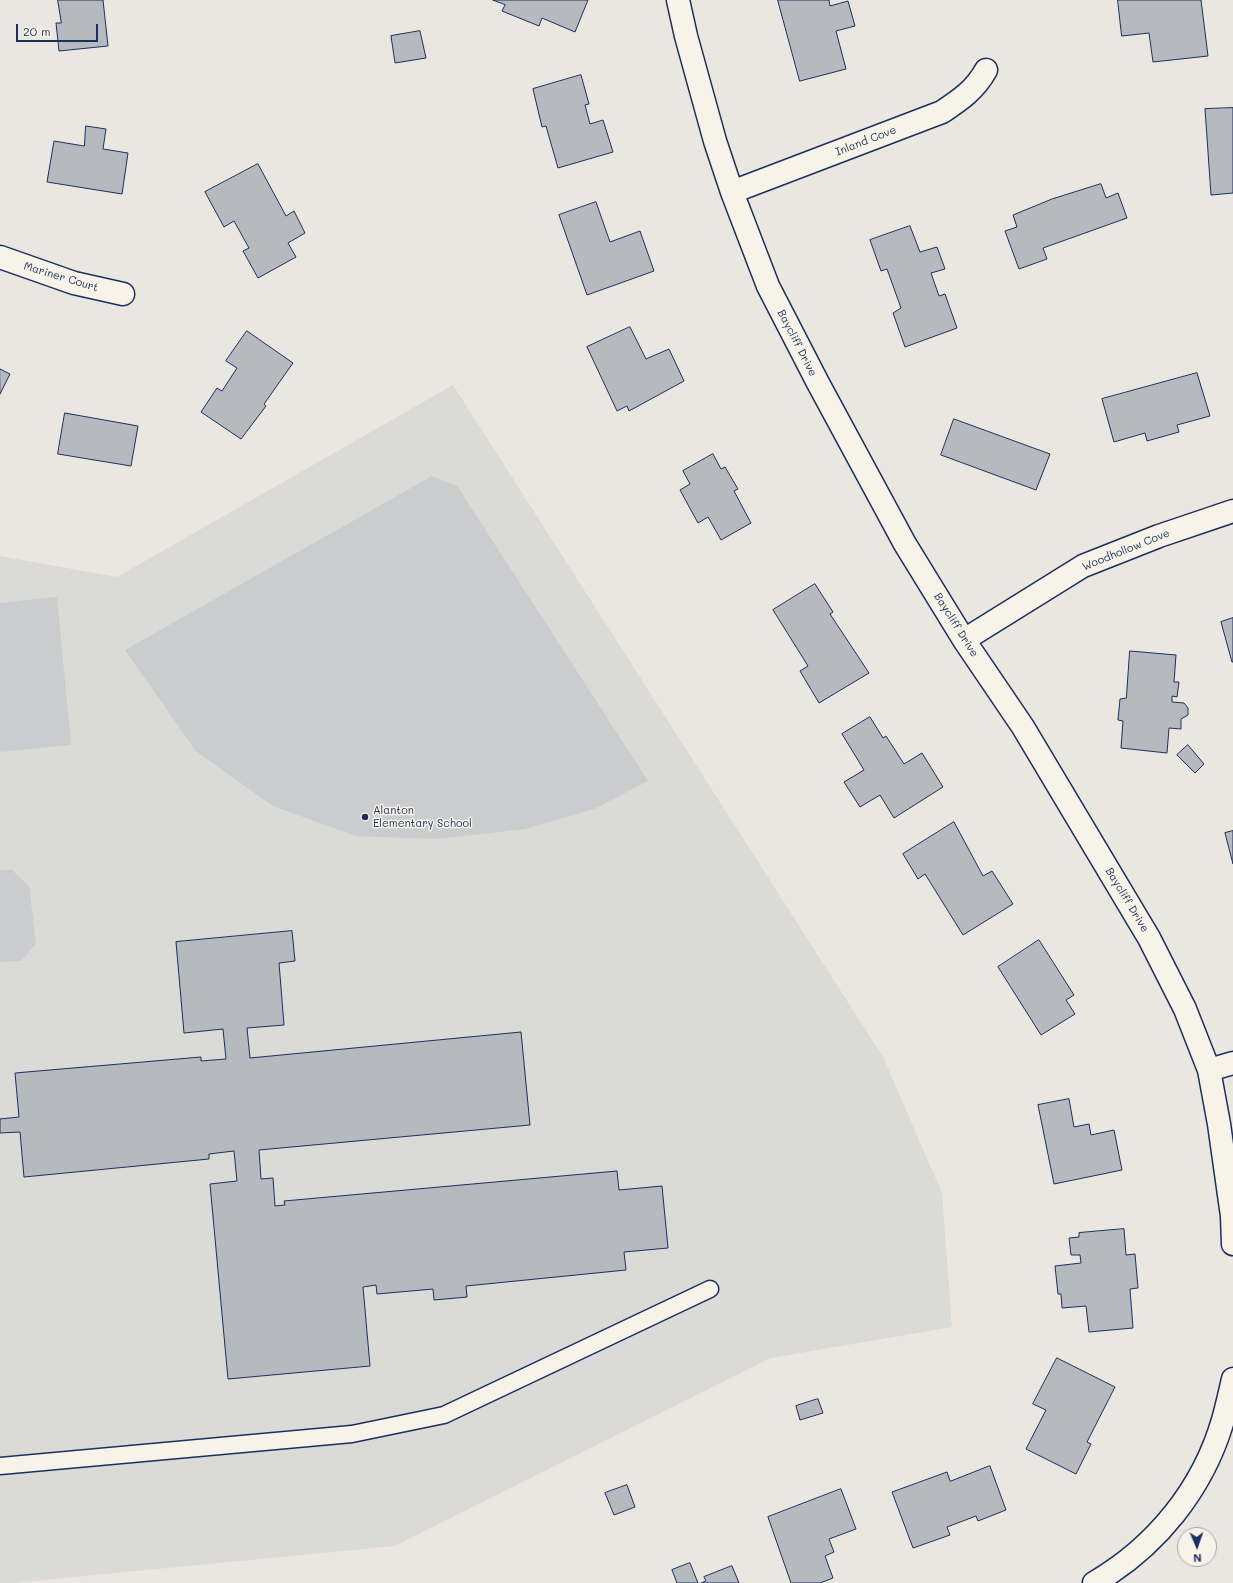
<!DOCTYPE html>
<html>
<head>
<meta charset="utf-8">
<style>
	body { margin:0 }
	#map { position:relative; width:1233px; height:1583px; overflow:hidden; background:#eae7e0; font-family:Mali,sans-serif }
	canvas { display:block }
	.north { position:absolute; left:1177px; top:1527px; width:40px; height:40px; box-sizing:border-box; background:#f7f3e8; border:1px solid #9fa5b1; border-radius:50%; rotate:178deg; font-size:11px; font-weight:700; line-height:16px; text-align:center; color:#1b2f5e }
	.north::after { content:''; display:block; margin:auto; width:14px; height:18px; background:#1b2f5e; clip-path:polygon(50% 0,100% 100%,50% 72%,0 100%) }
	.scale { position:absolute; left:16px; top:24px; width:82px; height:18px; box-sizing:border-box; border:2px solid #1b2f5e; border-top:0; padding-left:5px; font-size:12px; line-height:14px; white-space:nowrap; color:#1b2f5e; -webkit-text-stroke:3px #f7f3e8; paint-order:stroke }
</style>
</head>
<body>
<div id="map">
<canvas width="1233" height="1583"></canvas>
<div class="north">N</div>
<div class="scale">20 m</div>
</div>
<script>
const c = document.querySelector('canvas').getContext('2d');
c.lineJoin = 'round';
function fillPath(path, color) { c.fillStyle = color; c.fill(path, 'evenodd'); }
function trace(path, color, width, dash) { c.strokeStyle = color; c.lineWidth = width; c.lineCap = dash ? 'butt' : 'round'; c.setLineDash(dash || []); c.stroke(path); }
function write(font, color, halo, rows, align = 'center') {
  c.font = font + ' Mali,sans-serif'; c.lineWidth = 3; c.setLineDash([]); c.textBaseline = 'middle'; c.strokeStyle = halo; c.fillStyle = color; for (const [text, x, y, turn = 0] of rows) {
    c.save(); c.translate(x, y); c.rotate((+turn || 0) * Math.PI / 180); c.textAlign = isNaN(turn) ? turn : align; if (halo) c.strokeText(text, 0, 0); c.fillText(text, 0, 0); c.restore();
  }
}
fillPath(new Path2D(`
	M 453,385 L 883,1057 L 942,1193 L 952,1327 L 771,1358 L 395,1546 L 12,1583 L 0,1583 L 0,556 L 117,577 Z`), '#dadad6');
fillPath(new Path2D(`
	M 432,476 L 457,486 L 648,781 L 594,809 L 525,829 L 437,839 L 356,836 L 273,806 L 196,751 L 125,650 Z
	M 57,597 L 71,745 L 0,752 L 0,603 Z
	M 0,870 L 12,870 L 29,886 L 36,943 L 21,961 L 0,962 Z`), '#cbcccd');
const building = new Path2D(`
	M 58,0 L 103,0 L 108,46 L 59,51 L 56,23 L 61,23 Z
	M 493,0 L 588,0 L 575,32 L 542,18 L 539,26 L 502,11 L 505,5 Z
	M 778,0 L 829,0 L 830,6 L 848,1 L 855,26 L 836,31 L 846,69 L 800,81 Z
	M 1118,0 L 1201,0 L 1208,56 L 1153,62 L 1149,33 L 1122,36 Z
	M 420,31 L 426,58 L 395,63 L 391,36 Z
	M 581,75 L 589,104 L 585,105 L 590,124 L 603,120 L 613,152 L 558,168 L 546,126 L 542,127 L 533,89 Z
	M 1233,108 L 1233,193 L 1211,195 L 1205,109 Z
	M 86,126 L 106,129 L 103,149 L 128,153 L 122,194 L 47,182 L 54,141 L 84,146 Z
	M 258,164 L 286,216 L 294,211 L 305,233 L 288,243 L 296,257 L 258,278 L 243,251 L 249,248 L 234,221 L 224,227 L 205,192 Z
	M 1101,184 L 1106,198 L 1118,193 L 1127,218 L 1043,248 L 1047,259 L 1019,269 L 1005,231 L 1017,227 L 1013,215 L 1052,199 Z
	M 596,202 L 610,242 L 640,231 L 654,271 L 587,295 L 559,215 Z
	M 910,226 L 920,252 L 937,247 L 945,269 L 931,273 L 939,296 L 945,294 L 957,328 L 905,347 L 893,313 L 901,308 L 887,269 L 881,271 L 870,240 Z
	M 630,327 L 646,359 L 669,349 L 684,381 L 629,411 L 627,406 L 617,411 L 587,347 Z
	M 247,331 L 293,363 L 264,404 L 266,406 L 241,439 L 201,412 L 217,388 L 222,391 L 237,368 L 226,361 Z
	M 0,369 L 10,374 L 0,394 Z
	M 1197,373 L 1210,416 L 1177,425 L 1179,432 L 1147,441 L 1145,433 L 1114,442 L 1102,399 Z
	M 65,413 L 138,426 L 131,466 L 58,454 Z
	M 954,419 L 1050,454 L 1036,490 L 941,455 Z
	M 713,454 L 721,469 L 725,467 L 738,489 L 734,491 L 751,523 L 721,540 L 708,517 L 698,523 L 680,490 L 690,484 L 683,471 Z
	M 815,584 L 833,612 L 830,614 L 869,673 L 819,703 L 800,671 L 808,666 L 773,610 Z
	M 1233,618 L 1233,662 L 1232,662 L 1221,622 Z
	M 1130,651 L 1176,655 L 1174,682 L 1179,682 L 1177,697 L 1172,696 L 1172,702 L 1184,703 L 1188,708 L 1188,715 L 1181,719 L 1181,729 L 1169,728 L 1167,753 L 1121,748 L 1123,721 L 1118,720 L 1120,699 L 1126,698 Z
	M 870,717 L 883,738 L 886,736 L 904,764 L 922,753 L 943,787 L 894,818 L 880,795 L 860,807 L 844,782 L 864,770 L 842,734 Z
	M 1188,745 L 1204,764 L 1195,773 L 1177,755 Z
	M 954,822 L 983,876 L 992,871 L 1013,904 L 963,935 L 925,874 L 918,879 L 903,854 Z
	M 1233,831 L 1233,864 L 1225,833 Z
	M 292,931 L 295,961 L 279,963 L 284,1025 L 247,1028 L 250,1058 L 521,1032 L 530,1125 L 259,1150 L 261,1179 L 273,1178 L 275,1206 L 285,1205 L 284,1201 L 617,1171 L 619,1190 L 662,1186 L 668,1248 L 624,1252 L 626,1270 L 466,1286 L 467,1297 L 434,1300 L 433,1289 L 377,1294 L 376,1285 L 363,1287 L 370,1366 L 228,1379 L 210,1184 L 237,1181 L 234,1151 L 209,1154 L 209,1159 L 24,1177 L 20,1132 L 0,1133 L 0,1119 L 19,1117 L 15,1073 L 201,1057 L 201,1061 L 226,1059 L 223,1029 L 184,1033 L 176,942 Z
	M 1039,940 L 1074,995 L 1066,1000 L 1075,1014 L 1041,1035 L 998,967 Z
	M 1069,1099 L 1074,1127 L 1089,1124 L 1091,1135 L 1114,1130 L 1122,1170 L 1054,1184 L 1038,1105 Z
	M 1124,1229 L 1126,1255 L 1135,1254 L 1138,1288 L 1130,1289 L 1133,1328 L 1089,1332 L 1086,1306 L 1062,1308 L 1061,1294 L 1058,1294 L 1055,1266 L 1081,1263 L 1080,1255 L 1071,1255 L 1069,1238 L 1079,1237 L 1079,1233 Z
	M 1057,1358 L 1115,1387 L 1087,1442 L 1091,1444 L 1076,1474 L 1026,1449 L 1046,1410 L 1033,1404 Z
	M 818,1399 L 823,1413 L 800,1420 L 796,1406 Z
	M 990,1466 L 1006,1510 L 978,1521 L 976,1516 L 947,1527 L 950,1535 L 913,1548 L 892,1492 L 947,1472 L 950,1481 Z
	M 627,1485 L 635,1507 L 614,1515 L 605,1493 Z
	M 841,1489 L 856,1529 L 829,1539 L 834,1552 L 825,1556 L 833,1578 L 820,1583 L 791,1583 L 768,1517 Z
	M 690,1563 L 698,1583 L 677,1583 L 672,1570 Z
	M 732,1566 L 739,1583 L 701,1583 L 706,1581 L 704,1577 Z`);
fillPath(building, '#b6babf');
trace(building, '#1b2f5e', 1);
const lane = new Path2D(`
	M 0,1466 L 352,1434 L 444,1415 L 710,1289`);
const street = new Path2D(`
	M 678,0 L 686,36 L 715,141 L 732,192 L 768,286 L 818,383 L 905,544 L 964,640 L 1023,727 L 1149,938 L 1185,1009 L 1209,1070 L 1219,1124 L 1232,1216 L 1233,1244
	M 732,192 L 942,112 C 960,100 975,90 986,70
	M 0,257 L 74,283 L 123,294
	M 964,640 L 1083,566 L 1159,536 L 1233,511
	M 1209,1070 L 1233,1063
	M 1094,1583 C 1156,1547 1203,1489 1223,1420 C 1227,1406 1230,1392 1233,1379`);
trace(lane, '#1b2f5e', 19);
trace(street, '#1b2f5e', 25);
trace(lane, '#f7f3e8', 16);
trace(street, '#f7f3e8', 22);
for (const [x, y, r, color] of [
	[365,817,4,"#1b2f5e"]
]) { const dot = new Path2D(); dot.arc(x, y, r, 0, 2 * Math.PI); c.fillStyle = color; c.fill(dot); trace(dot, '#f7f3e8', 1.5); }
write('11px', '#1b2f5e', '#f7f3e8', [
	["Inland Cove",866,141,-21],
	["Mariner Court",61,277,17],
	["Baycliff Drive",797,343,63],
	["Woodhollow Cove",1126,550,-22],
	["Baycliff Drive",956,625,58],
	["Baycliff Drive",1127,900,59]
]);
write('11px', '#1b2f5e', '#f7f3e8', [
	["Alanton",373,811],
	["Elementary School",373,824]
], 'left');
</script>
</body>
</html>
